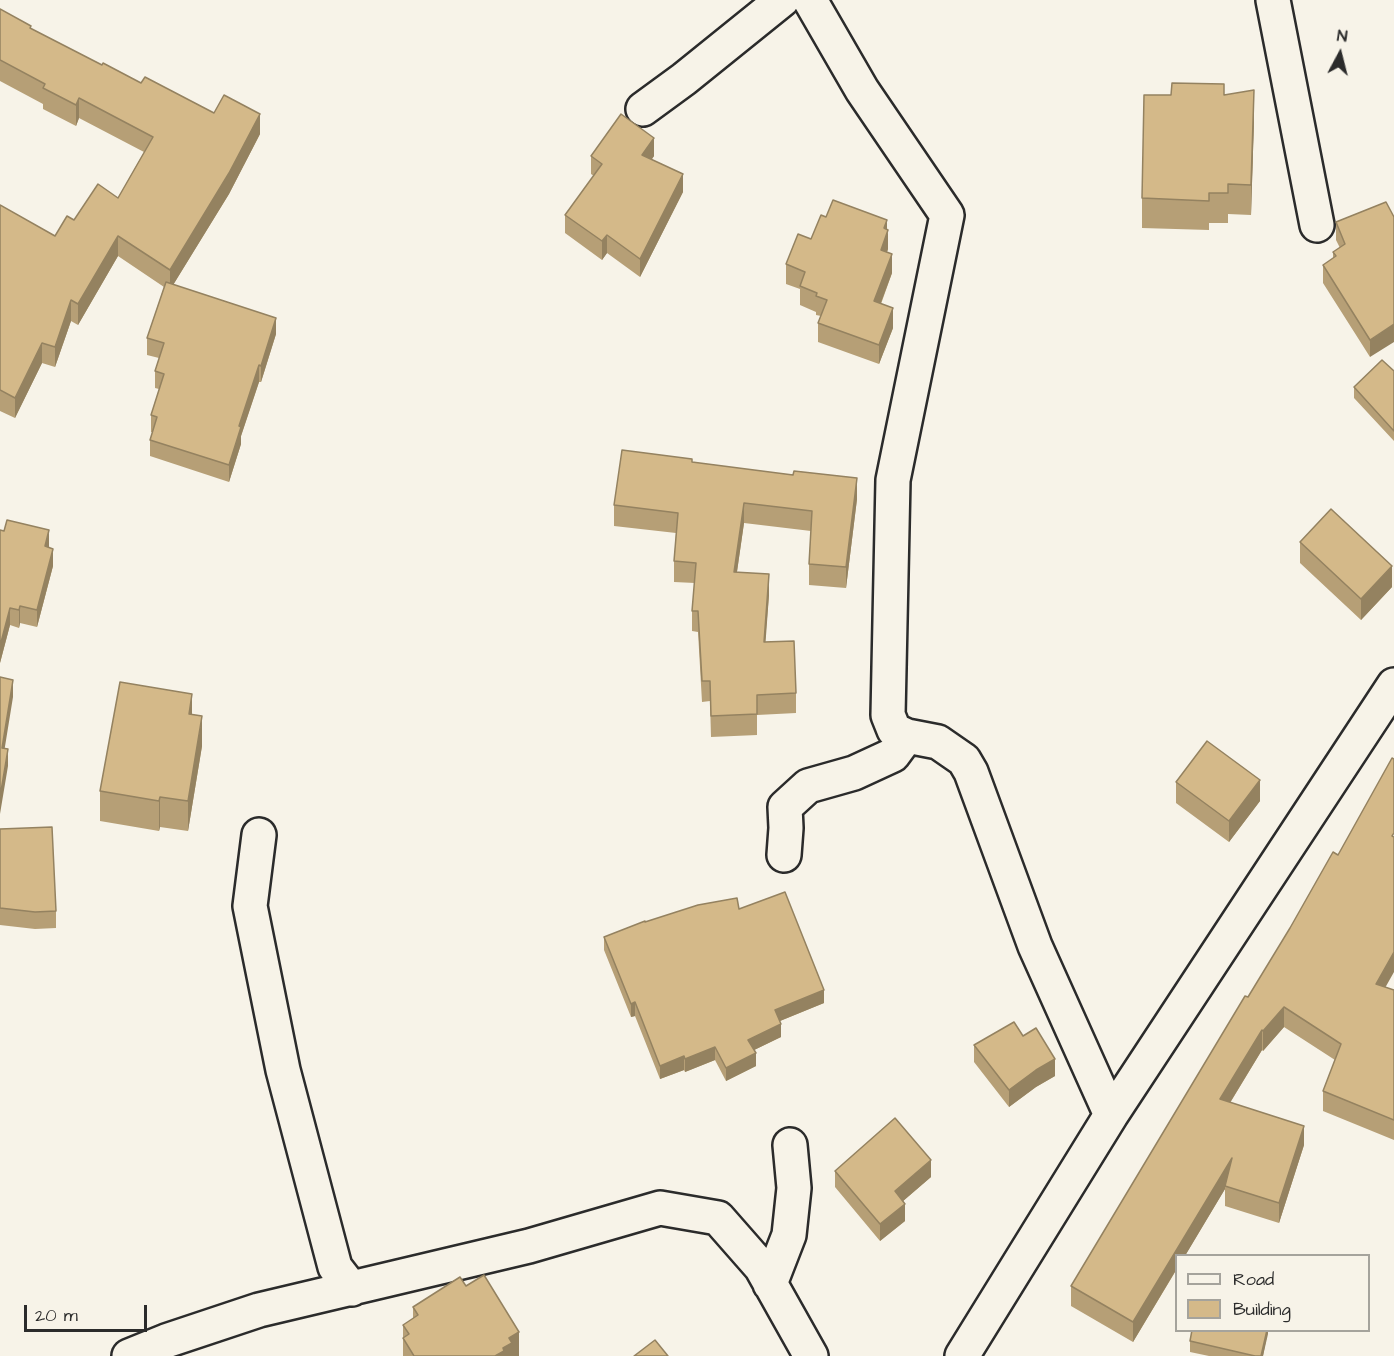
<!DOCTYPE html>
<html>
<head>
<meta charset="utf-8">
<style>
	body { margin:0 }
	#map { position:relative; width:1394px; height:1356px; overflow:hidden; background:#f7f3e8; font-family:"Architects Daughter",sans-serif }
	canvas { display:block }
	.legend { position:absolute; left:1175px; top:1254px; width:195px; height:78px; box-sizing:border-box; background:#f7f3e8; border:2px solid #a5a39c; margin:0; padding:8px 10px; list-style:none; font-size:18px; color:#2b2b2b }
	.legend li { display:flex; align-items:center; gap:12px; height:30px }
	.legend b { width:30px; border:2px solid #a5a39c }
	.north { position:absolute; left:1310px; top:24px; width:60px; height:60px; -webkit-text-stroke:4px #f7f3e8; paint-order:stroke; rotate:7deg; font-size:16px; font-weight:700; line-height:24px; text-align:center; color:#2b2b2b }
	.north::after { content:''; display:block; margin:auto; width:21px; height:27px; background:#2b2b2b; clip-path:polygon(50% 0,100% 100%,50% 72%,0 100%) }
	.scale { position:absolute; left:24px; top:1305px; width:123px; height:27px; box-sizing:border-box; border:3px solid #2b2b2b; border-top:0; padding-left:8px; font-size:18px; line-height:21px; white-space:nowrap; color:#2b2b2b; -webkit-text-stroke:4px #f7f3e8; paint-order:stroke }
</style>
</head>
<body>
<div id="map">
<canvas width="1394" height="1356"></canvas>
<ul class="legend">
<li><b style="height:8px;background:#f7f3e8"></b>Road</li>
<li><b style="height:16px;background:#d4b989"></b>Building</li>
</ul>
<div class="north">N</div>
<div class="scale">20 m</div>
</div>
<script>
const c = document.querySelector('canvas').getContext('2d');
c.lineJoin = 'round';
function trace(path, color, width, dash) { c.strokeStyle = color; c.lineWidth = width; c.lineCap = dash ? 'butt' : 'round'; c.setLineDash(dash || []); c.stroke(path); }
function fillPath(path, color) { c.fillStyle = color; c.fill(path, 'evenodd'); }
const minor = new Path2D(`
	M 810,0 L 862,90 L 947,215 L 893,480 L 888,715 L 894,730 L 907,736 L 938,742 L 964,760 L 971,772 L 1035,946 L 1111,1115
	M 1273,0 L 1317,225
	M 643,109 L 684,79 L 782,0
	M 259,835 L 250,906 L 283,1070 L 335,1267 L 352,1289
	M 784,855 L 786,828 L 785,807 L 808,786 L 854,773 L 893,755 L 907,736
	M 770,1284 L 789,1235 L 794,1188 L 790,1145
	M 129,1356 L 166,1341 L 259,1310 L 529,1246 L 660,1208 L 718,1218 L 761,1267 L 811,1356
	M 962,1356 L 1111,1115 L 1394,685`);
trace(minor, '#2b2b2b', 38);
trace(minor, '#f7f3e8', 33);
fillPath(new Path2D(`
	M 0,9 L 31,29 L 102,65 L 141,83 L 214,113 L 260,134 L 229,194 L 173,285 L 276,334 L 261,382 L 259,382 L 241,436 L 241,444 L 229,482 L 150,456 L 150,440 L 153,432 L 151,432 L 151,415 L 159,389 L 155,388 L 155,371 L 159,358 L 147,355 L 147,338 L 164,287 L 118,256 L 78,325 L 71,321 L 55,367 L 42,363 L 15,418 L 0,411 L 0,205 L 55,236 L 74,220 L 118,198 L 144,152 L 79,118 L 76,126 L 43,109 L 43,104 L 0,81 Z
	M 1171,95 L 1224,95 L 1254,120 L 1251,215 L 1228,214 L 1228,223 L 1209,223 L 1209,230 L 1142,228 L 1142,198 Z
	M 591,156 L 654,156 L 652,159 L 683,192 L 640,277 L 607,253 L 602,260 L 565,233 L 565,215 L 594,176 L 591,174 Z
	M 1386,202 L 1370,357 L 1323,283 L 1323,265 L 1333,258 L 1333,252 L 1340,248 L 1336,240 L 1336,222 Z
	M 826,217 L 887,230 L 888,249 L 887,252 L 892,273 L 881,304 L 893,328 L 879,364 L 818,342 L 818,323 L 821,316 L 816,315 L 816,312 L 800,305 L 800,289 L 786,284 L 786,264 L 811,239 Z
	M 1394,371 L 1394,441 L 1354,398 L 1354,387 Z
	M 692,462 L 857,499 L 846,588 L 809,585 L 809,564 L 811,531 L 744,523 L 737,572 L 769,595 L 765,642 L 796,693 L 796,713 L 757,715 L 757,735 L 711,737 L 710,701 L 702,702 L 698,632 L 692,631 L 692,611 L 695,583 L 674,582 L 674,561 L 676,533 L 614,526 L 614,505 Z
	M 0,530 L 49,548 L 53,566 L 37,627 L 20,623 L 19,628 L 10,625 L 0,663 Z
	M 1300,542 L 1392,587 L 1361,620 L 1300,563 Z
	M 192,715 L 202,746 L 188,831 L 160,827 L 159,831 L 100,821 L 100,791 Z
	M 1176,782 L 1260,801 L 1229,842 L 1176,803 Z
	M 0,829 L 56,911 L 56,928 L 35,929 L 0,925 Z
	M 739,909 L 824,1003 L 780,1021 L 781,1037 L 754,1050 L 756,1066 L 726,1081 L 715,1060 L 685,1072 L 684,1070 L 660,1079 L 635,1016 L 631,1017 L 604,950 L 604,937 L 645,922 Z
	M 1385,987 L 1394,990 L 1394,1140 L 1323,1111 L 1323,1091 L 1335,1060 L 1284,1027 L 1263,1051 L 1262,1050 L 1230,1103 L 1304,1145 L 1279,1223 L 1225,1206 L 1225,1189 L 1133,1342 L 1071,1306 L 1071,1286 L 1248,997 Z
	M 1023,1036 L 1055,1076 L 1036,1087 L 1009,1107 L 974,1062 L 974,1045 Z
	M 835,1171 L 931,1177 L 903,1201 L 905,1221 L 880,1241 L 835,1187 Z
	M 466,1286 L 519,1356 L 403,1356 L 403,1325 L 413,1319 L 413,1307 Z
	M 1268,1330 L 1263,1356 L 1209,1356 L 1190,1352 L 1190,1341 Z`), '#b69f76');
fillPath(new Path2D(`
	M 1254,90 L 1254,120 L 1251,215 L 1251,185 Z
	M 79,98 L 79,118 L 76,126 L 76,105 Z
	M 260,114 L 260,134 L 229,194 L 170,290 L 170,270 Z
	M 654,138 L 654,156 L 642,173 L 642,155 Z
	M 683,174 L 683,192 L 640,277 L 640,259 Z
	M 887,220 L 887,234 L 888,230 L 888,249 L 881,269 L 881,250 L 884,228 Z
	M 607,235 L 607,253 L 602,260 L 602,241 Z
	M 118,236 L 118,256 L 78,325 L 78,304 Z
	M 892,254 L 892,273 L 874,321 L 874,301 Z
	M 71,300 L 71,321 L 55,367 L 55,347 Z
	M 893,308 L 893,328 L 879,364 L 879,345 Z
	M 276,318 L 276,334 L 261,382 L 261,366 Z
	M 1394,324 L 1394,342 L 1370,357 L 1370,340 Z
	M 42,343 L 42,363 L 15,418 L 15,398 Z
	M 259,365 L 259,382 L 241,436 L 241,444 L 229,482 L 229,465 L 239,426 Z
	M 857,478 L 857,499 L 846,588 L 846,567 Z
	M 744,503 L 744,523 L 734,592 L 734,572 Z
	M 49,530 L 49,548 L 45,546 Z
	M 53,549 L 53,566 L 37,627 L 37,610 Z
	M 1392,566 L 1392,587 L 1361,620 L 1361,599 Z
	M 769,574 L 769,595 L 764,663 L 764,642 Z
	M 20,606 L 20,623 L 19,628 L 19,610 Z
	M 10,608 L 10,625 L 0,663 L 0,646 Z
	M 13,680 L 13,697 L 2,765 L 2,748 Z
	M 192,694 L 192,724 L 189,714 Z
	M 202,716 L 202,746 L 188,831 L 188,801 Z
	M 8,749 L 8,766 L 0,814 L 0,797 Z
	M 1260,780 L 1260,801 L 1229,842 L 1229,821 Z
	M 160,797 L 160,827 L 159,831 L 159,801 Z
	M 1394,952 L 1394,972 L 1376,1004 L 1376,984 Z
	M 824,990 L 824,1003 L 775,1023 L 775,1010 Z
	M 635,1002 L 635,1016 L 631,1017 L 631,1004 Z
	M 1284,1007 L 1284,1027 L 1263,1051 L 1263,1031 Z
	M 781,1024 L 781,1037 L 748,1053 L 748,1040 Z
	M 1262,1030 L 1262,1050 L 1220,1119 L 1220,1099 Z
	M 715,1047 L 715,1060 L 685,1072 L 685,1059 Z
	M 756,1053 L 756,1066 L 726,1081 L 726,1068 Z
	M 684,1056 L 684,1070 L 660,1079 L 660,1066 Z
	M 1055,1059 L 1055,1076 L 1036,1087 L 1009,1107 L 1009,1090 L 1036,1070 Z
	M 1304,1126 L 1304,1145 L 1279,1223 L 1279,1203 Z
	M 1232,1158 L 1225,1186 L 1225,1189 L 1185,1256 L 1176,1256 L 1176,1270 L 1133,1342 L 1133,1322 Z
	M 931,1160 L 931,1177 L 895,1208 L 895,1191 Z
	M 905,1204 L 905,1221 L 880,1241 L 880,1224 Z
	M 1267,1330 L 1268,1330 L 1268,1334 L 1263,1356 L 1261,1356 Z
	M 519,1332 L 519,1356 L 495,1356 L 503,1348 L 509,1338 Z`), '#948260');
const building = new Path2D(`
	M 0,9 L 31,26 L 30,28 L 102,65 L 103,63 L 141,83 L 145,77 L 214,113 L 224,95 L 260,114 L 229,173 L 170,270 L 118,236 L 78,304 L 71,300 L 55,347 L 42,343 L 15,398 L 0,390 L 0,205 L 55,236 L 67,216 L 74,220 L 98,184 L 118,198 L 153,137 L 79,98 L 76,105 L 43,88 L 45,84 L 0,60 Z
	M 1172,83 L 1224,84 L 1224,95 L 1254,90 L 1251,185 L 1228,184 L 1228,193 L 1209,193 L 1209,201 L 1142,198 L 1144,95 L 1171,95 Z
	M 621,114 L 654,138 L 642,155 L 683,174 L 640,259 L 607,235 L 602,241 L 565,215 L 602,164 L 591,156 Z
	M 833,200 L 887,220 L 884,228 L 888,230 L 881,250 L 892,254 L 874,301 L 893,308 L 879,345 L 818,323 L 827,300 L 816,296 L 817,293 L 800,286 L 805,272 L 786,264 L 798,234 L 811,239 L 821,215 L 826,217 Z
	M 1386,202 L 1394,217 L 1394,324 L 1370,340 L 1323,265 L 1336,256 L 1333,252 L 1345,244 L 1336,222 Z
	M 166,282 L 276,318 L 261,366 L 259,365 L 239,426 L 241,427 L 229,465 L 150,440 L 157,417 L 151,415 L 164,374 L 155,371 L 164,343 L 147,338 Z
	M 1382,360 L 1394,371 L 1394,431 L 1354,387 Z
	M 622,450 L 692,459 L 692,462 L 793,475 L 794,471 L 857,478 L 846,567 L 809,564 L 812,511 L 744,503 L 734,572 L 769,574 L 764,642 L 794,641 L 796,693 L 757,695 L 757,714 L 711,716 L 710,681 L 702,681 L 698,611 L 692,611 L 696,563 L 674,561 L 678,513 L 614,505 Z
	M 1331,509 L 1392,566 L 1361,599 L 1300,542 Z
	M 7,520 L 49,530 L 45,546 L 53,549 L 37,610 L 20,606 L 19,610 L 10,608 L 0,646 L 0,530 L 4,531 Z
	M 0,677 L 13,680 L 2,748 L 8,749 L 0,797 Z
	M 120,682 L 192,694 L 189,714 L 202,716 L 188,801 L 160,797 L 159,801 L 100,791 Z
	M 1207,741 L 1260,780 L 1229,821 L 1176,782 Z
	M 1392,758 L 1394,759 L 1394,833 L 1392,836 L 1394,837 L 1394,952 L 1376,984 L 1394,990 L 1394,1120 L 1323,1091 L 1341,1044 L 1284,1007 L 1263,1031 L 1262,1030 L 1220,1099 L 1304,1126 L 1279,1203 L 1225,1186 L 1232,1158 L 1133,1322 L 1071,1286 L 1245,996 L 1248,997 L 1290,928 L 1333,852 L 1338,855 Z
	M 52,827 L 56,911 L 35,912 L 0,908 L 0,829 Z
	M 785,892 L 824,990 L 775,1010 L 781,1024 L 748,1040 L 756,1053 L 726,1068 L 715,1047 L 685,1059 L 684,1056 L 660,1066 L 635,1002 L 631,1004 L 604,937 L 645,921 L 645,922 L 698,905 L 737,898 L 739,909 Z
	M 1014,1022 L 1023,1036 L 1036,1028 L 1055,1059 L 1036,1070 L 1009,1090 L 974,1045 Z
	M 895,1118 L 931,1160 L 895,1191 L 905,1204 L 880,1224 L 835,1171 Z
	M 484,1275 L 519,1332 L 509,1338 L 512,1343 L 503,1348 L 504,1351 L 495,1356 L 414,1356 L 403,1338 L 409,1334 L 403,1325 L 418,1315 L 413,1307 L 460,1277 L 466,1286 Z
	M 1192,1330 L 1267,1330 L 1261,1356 L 1255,1356 L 1190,1341 Z
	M 655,1340 L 668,1356 L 634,1356 Z`);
fillPath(building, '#d4b989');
trace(building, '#948260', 1.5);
</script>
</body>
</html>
